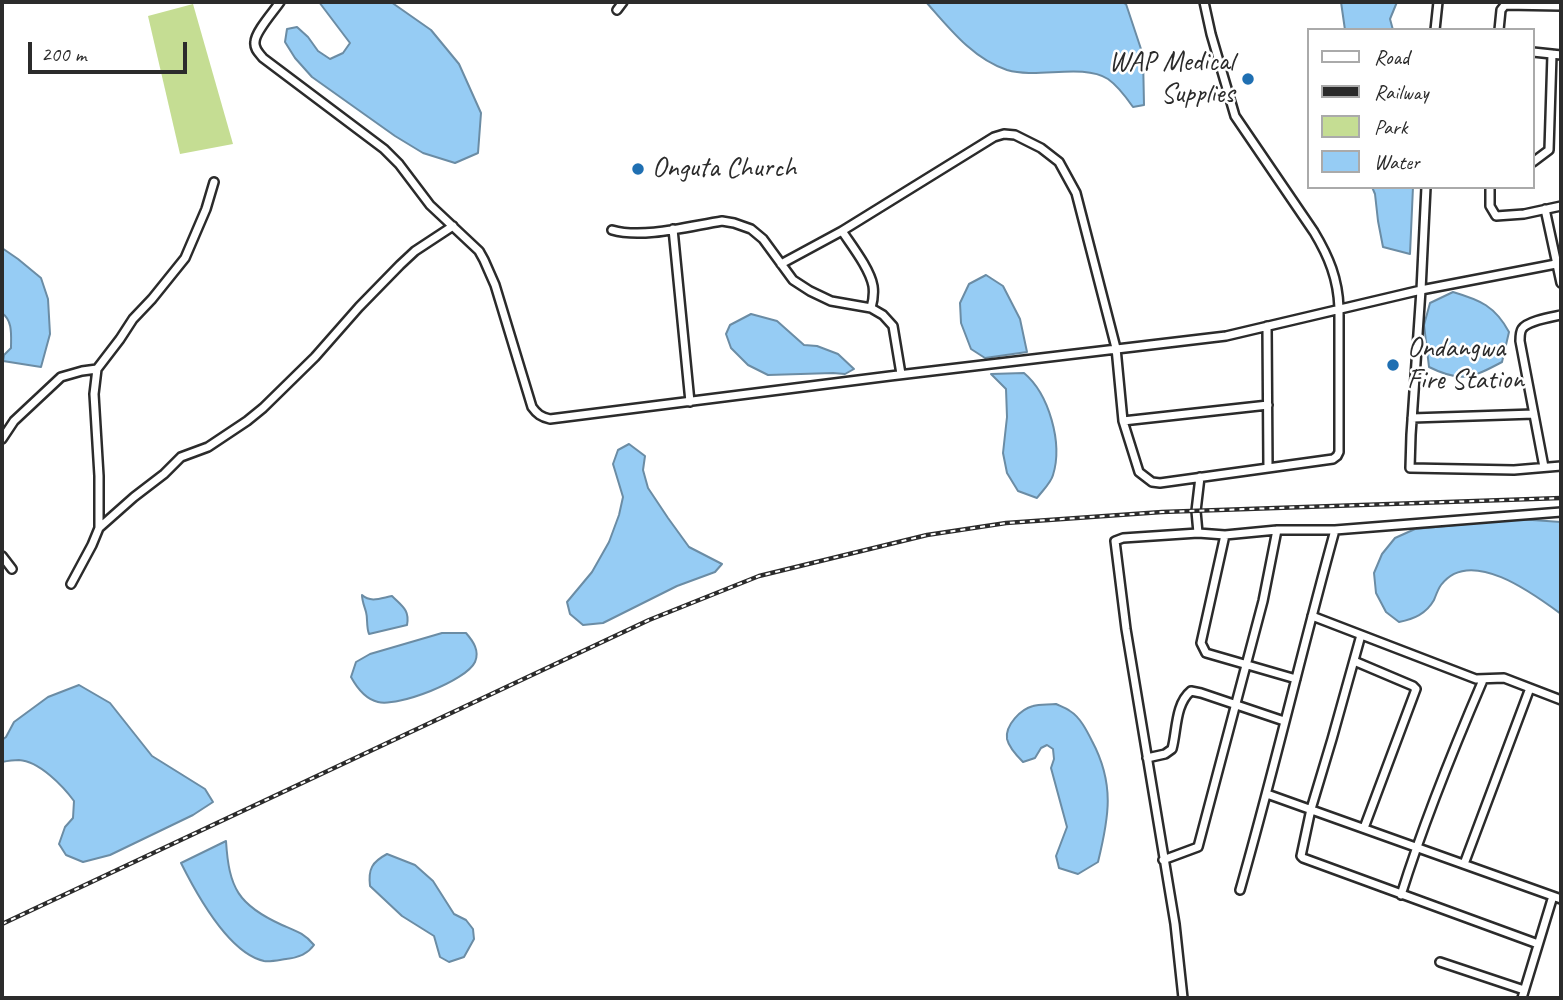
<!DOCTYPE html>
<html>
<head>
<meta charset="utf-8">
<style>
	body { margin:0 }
	#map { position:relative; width:1563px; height:1000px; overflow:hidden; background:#fff; font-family:Caveat,sans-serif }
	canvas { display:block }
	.frame { position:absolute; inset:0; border:4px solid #2b2b2b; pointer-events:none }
	.legend { position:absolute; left:1307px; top:28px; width:228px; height:161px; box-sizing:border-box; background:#fff; border:2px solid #aaa; margin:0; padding:9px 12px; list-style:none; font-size:21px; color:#2b2b2b }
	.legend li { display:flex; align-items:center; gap:14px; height:35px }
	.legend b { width:35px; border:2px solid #aaa }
	.scale { position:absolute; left:28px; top:42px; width:159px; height:32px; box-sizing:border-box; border:4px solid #2b2b2b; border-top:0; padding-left:9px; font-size:21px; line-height:24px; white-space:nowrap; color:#2b2b2b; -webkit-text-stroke:5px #fff; paint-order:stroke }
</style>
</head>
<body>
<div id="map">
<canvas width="1563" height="1000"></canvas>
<div class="frame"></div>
<ul class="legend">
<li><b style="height:9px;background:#fff"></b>Road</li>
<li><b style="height:9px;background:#2b2b2b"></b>Railway</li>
<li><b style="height:19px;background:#c5dd93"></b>Park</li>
<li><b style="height:19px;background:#96ccf4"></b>Water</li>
</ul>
<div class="scale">200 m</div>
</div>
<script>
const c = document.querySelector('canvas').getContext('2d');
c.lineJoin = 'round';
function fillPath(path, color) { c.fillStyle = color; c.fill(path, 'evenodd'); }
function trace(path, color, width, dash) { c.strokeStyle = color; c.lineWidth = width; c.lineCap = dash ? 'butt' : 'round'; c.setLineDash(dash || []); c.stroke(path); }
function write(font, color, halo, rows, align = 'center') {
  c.font = font + ' Caveat,sans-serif'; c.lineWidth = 5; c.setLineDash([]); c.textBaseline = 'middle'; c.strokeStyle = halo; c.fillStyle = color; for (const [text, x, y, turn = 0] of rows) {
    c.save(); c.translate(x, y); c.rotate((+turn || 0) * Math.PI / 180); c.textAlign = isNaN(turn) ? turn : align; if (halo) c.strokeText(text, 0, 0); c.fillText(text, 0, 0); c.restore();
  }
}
fillPath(new Path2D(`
	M 193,4 L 233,144 L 180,154 L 148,16 Z`), '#c5dd93');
const water = new Path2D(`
	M 319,2 L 391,2 L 431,30 L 459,64 L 481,113 L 478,153 L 455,163 L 423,153 L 395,136 L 312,77 L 295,58 L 285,42 L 287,29 L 297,27 L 308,37 L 318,51 L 330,59 L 343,53 L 350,43 Z
	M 926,2 L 1122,2 L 1126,4 L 1143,55 L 1144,105 L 1133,107 C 1126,97 1118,86 1108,79 C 1082,63 1038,79 1007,70 C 973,59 949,28 926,2 Z
	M 1341,2 L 1397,2 L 1390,19 L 1393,30 L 1345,30 Z
	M 1372,187 L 1413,187 L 1410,254 L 1383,247 L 1378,221 L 1375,194 Z
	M 2,248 L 18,259 L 41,278 L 48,299 L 50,334 L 41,367 L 3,361 L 4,355 L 11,348 C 11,335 13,321 2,313 Z
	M 986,275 L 1003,286 L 1020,319 L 1027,352 L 985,358 L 971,349 L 961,323 L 960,303 L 969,284 Z
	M 1453,292 C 1480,300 1495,306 1509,332 L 1502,362 C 1472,378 1461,383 1429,367 L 1424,325 L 1430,303 Z
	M 751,314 L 777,321 L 804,345 L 817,346 L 838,354 L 854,369 L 845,374 L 833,373 L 768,375 L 748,365 L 731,348 L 726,334 L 730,325 Z
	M 1024,373 C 1049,394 1063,443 1053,475 C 1051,483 1042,491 1037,498 L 1018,491 L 1007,473 L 1003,453 L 1007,417 L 1006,389 L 991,374 Z
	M 629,444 L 645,456 L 643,470 L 648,488 L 668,518 L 689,547 L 722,564 L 715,572 L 677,586 L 603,623 L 583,625 L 570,614 L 567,602 L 592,572 L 609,542 L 619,515 L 623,497 L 613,464 L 618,450 Z
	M 1518,519 L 1561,522 L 1561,614 C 1534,594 1470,546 1441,585 C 1438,589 1436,595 1434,600 C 1426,614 1414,619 1399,622 L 1386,612 L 1376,593 L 1374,573 L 1382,554 L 1395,538 L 1415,529 Z
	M 362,595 C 371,603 381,598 392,596 C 402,606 410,610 407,625 L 369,634 C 366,626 368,619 366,612 C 364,605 362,601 362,595 Z
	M 442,633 L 466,633 C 473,641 480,651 475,662 C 466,681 398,707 378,702 C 365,699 357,688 351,677 L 356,662 L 370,654 Z
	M 79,685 L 110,703 L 152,756 L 205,789 L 213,802 L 193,815 L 110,855 L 83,862 L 66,855 L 59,844 L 65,827 L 73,818 L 74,801 C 63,786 39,761 19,760 C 14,760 7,761 2,762 L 2,740 L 6,737 L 14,722 L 48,697 Z
	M 1056,704 C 1060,706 1066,708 1070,711 C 1080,717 1087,731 1092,741 C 1115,784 1109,817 1098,862 L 1078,874 L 1059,868 L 1056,856 L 1067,827 L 1051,768 L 1054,759 L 1053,749 L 1047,745 L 1041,748 L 1035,758 L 1023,762 C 1017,756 1009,748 1007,739 C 1005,725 1021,709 1033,706 C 1040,704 1049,705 1056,704 Z
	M 226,841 C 229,888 238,905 282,925 C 296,931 304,933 314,945 C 307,955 297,958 286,959 C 279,960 270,962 264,961 C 228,953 196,893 181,863 Z
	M 387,854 L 415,865 L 433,881 L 454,914 L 466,920 L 473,929 L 474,939 L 464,957 L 449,962 L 440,957 L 434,936 L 402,916 L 370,886 C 368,869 372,862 387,854 Z`);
fillPath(water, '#96ccf4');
trace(water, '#6b8ca4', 2);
const minor = new Path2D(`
	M 280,2 C 274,11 255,32 255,42 C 254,49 259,53 263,58 L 384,149 L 399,164 L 430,205 L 479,251 L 484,260 L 495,285 L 532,407 C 537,414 541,417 550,419 L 890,376 L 1226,336 L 1421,290 L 1561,263
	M 617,10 L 623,2
	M 1435,30 L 1438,2
	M 1499,30 L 1501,10 L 1505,5 L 1561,6
	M 1533,52 L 1561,55
	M 1533,162 L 1549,150 L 1552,54
	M 1426,187 L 1421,290 L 1411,435 L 1410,468 L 1514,470 L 1561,466
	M 1490,187 L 1490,206 L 1496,216 L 1524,214 L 1561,206
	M 1545,209 L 1561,283
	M 673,229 L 690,402
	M 612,230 C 643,239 690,226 722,221 L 734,223 L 751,229 L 763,239 L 793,280 L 810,291 L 831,301 L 871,308 L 883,315 L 893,326 L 901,374
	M 842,231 C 852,246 870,269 873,286 C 874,293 873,301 871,308
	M 781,264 L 842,231 L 994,137 L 1004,134 L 1015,135 L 1041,148 L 1059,162 L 1076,193 L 1116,348 L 1123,421 L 1139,472 L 1152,482 L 1160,483 L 1333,459 L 1337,456 L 1339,452 L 1339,308 C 1338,279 1329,257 1314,232 L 1235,116 L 1211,34 L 1204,2
	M 1267,326 L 1268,468
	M 1412,418 L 1534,414
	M 1123,421 L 1268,405
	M 2,439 L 14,421 L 61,377 L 82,371 L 97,369
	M 1544,467 L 1520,341 C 1520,337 1520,332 1522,329 C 1527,321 1552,317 1561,315
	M 99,528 L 134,497 L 164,474 L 181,457 L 208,447 L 247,421 L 263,408 L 315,357 L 359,307 L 400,265 L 415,251 L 453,226
	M 1198,533 L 1196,511 L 1200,477
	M 1225,535 L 1201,643 L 1206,653 L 1296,679
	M 2,556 L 12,569
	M 71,584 L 92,545 L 99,528 L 99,476 L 94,394 L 97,369 L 120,339 L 133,319 L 152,299 L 185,258 L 206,209 L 214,182
	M 1312,616 L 1476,679 L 1504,678 L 1561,700
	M 1361,635 L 1332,739 L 1311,809 L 1301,856 L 1303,858 L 1538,944
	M 1354,661 L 1413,686 L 1416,689 L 1364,828
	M 1147,758 L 1165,754 L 1172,749 C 1177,731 1175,704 1191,691 L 1201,693 L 1284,721
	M 1267,794 L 1561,899
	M 1163,860 L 1198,847 L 1263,601 L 1277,530
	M 1464,864 L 1530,688
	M 1240,890 C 1274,771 1302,650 1335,530
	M 1401,895 C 1424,821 1453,750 1483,680
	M 1440,962 L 1524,990
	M 1183,998 L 1175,924 L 1126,629 L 1115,541 L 1123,538 L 1198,533 L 1225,535 L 1277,530 L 1335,530 L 1561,512
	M 1522,998 L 1553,896`);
trace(minor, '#2b2b2b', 12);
trace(minor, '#fff', 7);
const rail = new Path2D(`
	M 2,924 L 649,620 L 759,576 L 927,535 L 1006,523 L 1162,512 L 1561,498`);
trace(rail, '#2b2b2b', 4.5);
trace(rail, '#fff', 2, [5]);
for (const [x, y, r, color] of [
	[1248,79,7,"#1f6fb2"],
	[638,169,7,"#1f6fb2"],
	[1393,365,7,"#1f6fb2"]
]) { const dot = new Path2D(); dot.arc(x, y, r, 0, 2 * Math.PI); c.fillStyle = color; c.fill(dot); trace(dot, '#fff', 2.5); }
write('28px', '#2b2b2b', '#fff', [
	["WAP Medical",1234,63,"right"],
	["Supplies",1234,95,"right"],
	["Onguta Church",652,169],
	["Ondangwa",1407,349],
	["Fire Station",1407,381]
], 'left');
</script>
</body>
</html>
